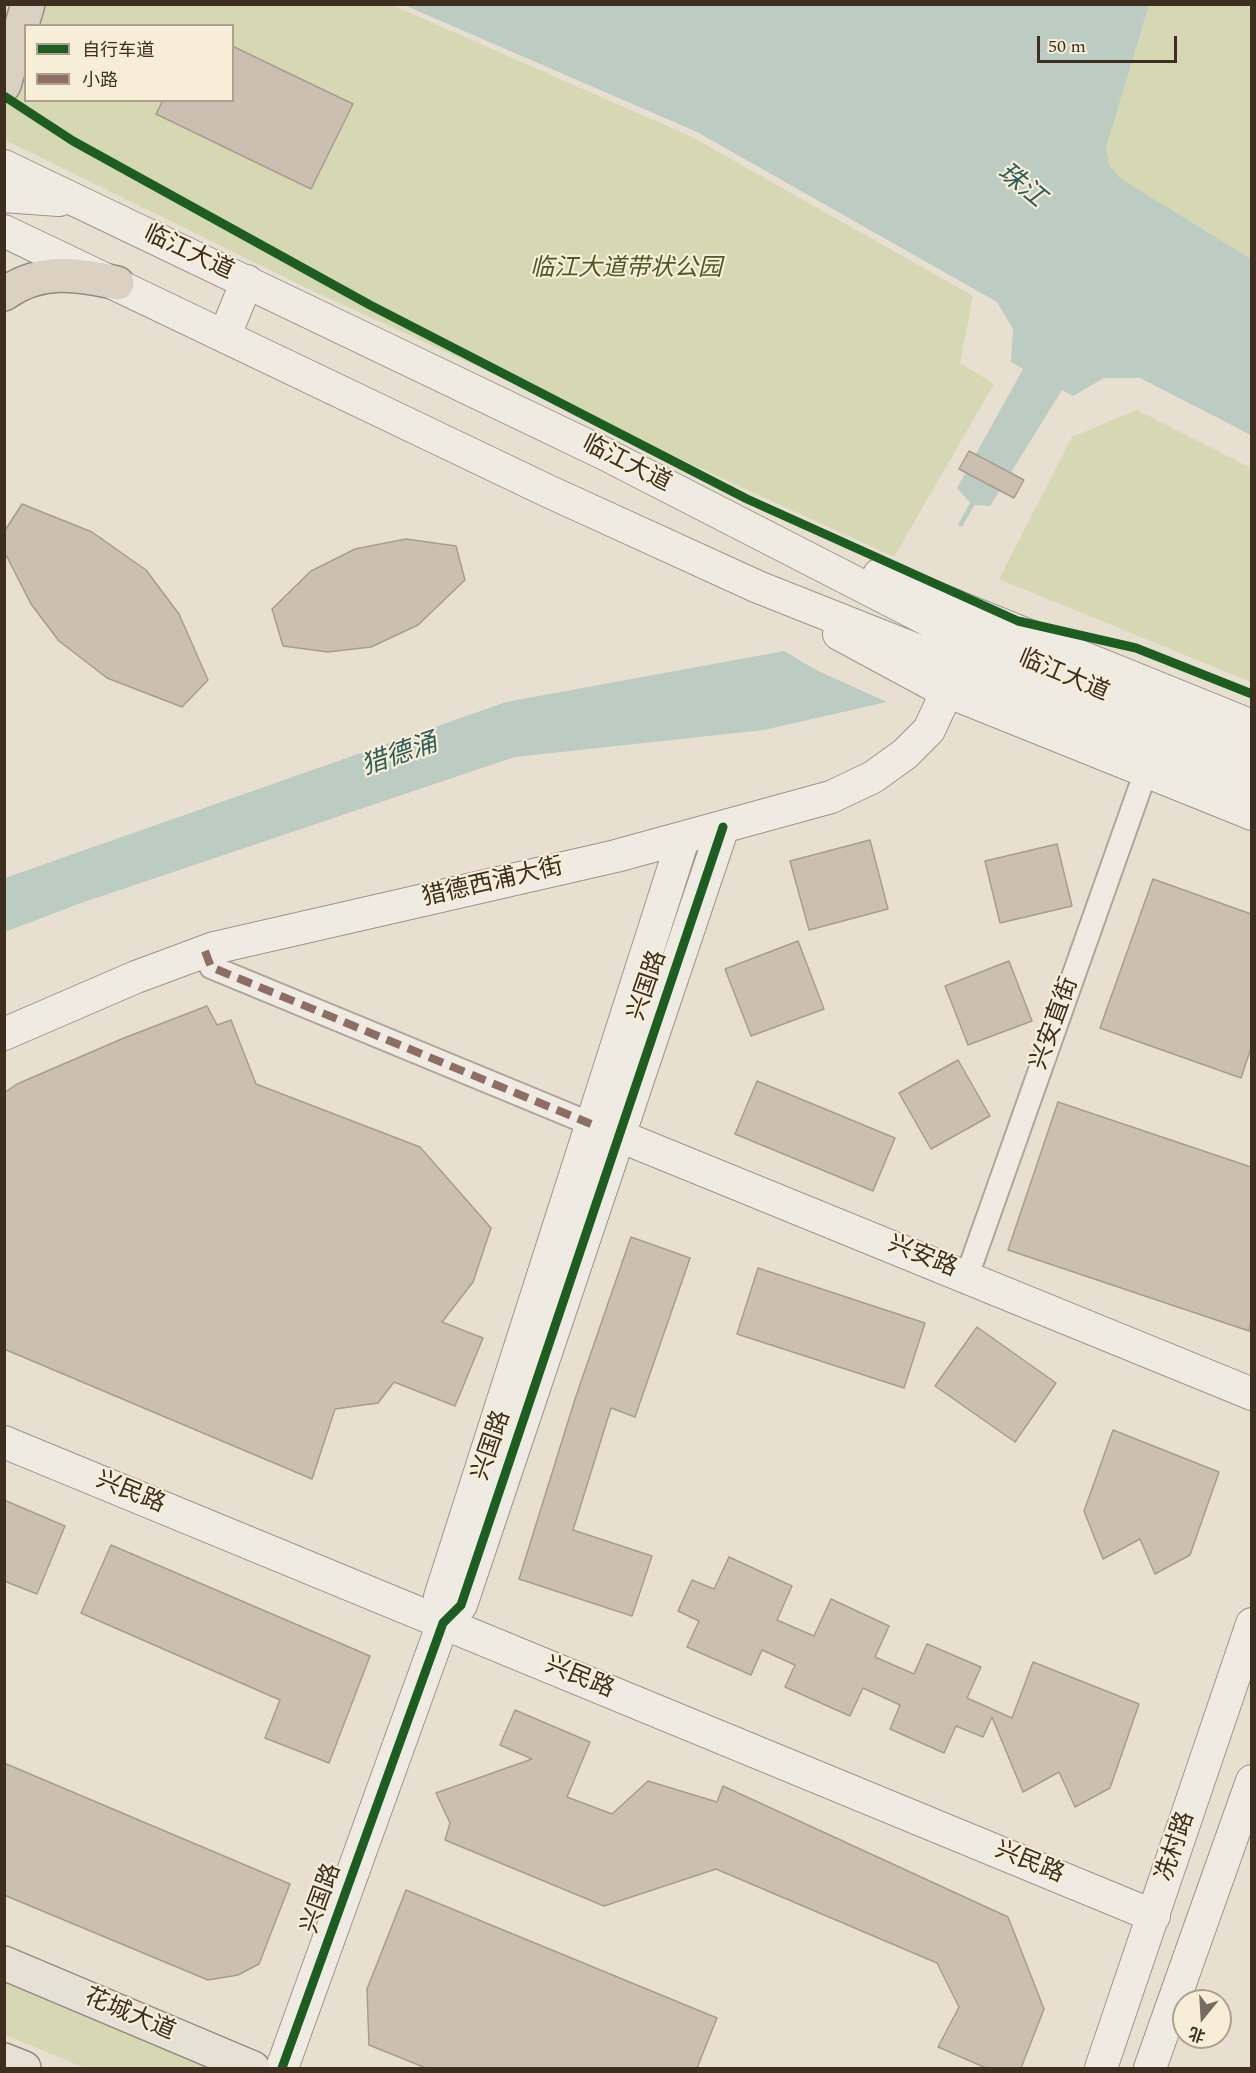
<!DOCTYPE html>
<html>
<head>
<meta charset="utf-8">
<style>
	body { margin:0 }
	#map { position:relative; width:1256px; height:2073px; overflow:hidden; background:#e7e0d1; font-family:Spectral,"Noto Sans SC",serif }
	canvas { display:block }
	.frame { position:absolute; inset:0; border:6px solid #3d2e20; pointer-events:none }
	.legend { position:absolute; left:24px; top:24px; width:210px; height:78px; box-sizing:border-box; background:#f7eed8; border:2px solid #ada18e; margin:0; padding:8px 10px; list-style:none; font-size:18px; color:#3d2e20 }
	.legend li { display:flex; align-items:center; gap:12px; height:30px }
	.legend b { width:30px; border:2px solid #ada18e }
	.north { position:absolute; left:1172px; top:1989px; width:60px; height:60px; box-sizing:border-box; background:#f7eed8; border:2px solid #ada18e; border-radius:50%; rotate:198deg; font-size:16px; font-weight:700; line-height:24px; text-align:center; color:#3d2e20 }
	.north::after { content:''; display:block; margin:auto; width:21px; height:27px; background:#786c5e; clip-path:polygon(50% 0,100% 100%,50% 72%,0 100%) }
	.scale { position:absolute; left:1037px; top:36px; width:140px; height:27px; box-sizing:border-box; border:3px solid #3d2e20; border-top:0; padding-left:8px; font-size:18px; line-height:21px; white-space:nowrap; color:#3d2e20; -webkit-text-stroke:4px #f7eed8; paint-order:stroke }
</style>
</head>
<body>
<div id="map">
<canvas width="1256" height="2073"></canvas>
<div class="frame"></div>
<ul class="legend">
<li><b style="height:8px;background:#1b5e20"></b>自行车道</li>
<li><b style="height:8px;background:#8d6e63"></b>小路</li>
</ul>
<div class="north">北</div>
<div class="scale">50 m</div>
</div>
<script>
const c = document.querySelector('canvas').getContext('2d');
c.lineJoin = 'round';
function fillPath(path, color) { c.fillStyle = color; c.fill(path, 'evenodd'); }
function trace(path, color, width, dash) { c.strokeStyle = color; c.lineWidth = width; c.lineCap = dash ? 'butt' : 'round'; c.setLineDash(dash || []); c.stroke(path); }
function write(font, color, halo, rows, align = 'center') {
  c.font = font + ' Spectral,"Noto Sans SC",serif'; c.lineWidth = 4.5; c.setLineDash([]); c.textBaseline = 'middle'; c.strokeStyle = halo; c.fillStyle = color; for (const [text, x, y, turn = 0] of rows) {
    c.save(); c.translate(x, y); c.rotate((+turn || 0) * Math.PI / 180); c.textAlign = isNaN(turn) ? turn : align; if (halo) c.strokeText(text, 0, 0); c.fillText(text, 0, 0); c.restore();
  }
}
fillPath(new Path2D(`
	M 4,5 L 392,5 L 692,137 L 973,296 L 960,363 L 994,384 L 894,557 L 313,291 L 5,140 ZM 26,26 L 232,26 L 232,100 L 26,100 Z
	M 1149,5 L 1251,5 L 1251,259 L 1120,178 L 1109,165 L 1106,148 Z
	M 1137,410 L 1251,468 L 1251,682 L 999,579 L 1072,437 Z
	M 4,1981 L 210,2068 L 85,2068 L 5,2035 Z`), '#d6d7b3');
fillPath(new Path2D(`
	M 404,5 L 1149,5 L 1106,148 L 1109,165 L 1120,178 L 1251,259 L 1251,435 L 1140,378 L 1104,378 L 1073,396 L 1062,390 L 990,506 L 972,505 L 957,488 L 1023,369 L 1011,362 L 1013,329 L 997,302 L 697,132 Z
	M 784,651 L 816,670 L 887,702 L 764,730 L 515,757 L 81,903 L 5,932 L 5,878 L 506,702 Z`), '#bcccc2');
trace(new Path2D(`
	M 961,524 L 975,499`), '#bcccc2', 5);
const building = new Path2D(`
	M 232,46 L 353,104 L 311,189 L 156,114 L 163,100 L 232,100 Z
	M 969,451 L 1024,480 L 1014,498 L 959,469 Z
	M 22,504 L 92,532 L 146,570 L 179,614 L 208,680 L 182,707 L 107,678 L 59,641 L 31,604 L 4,551 L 4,532 Z
	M 406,539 L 456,546 L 465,580 L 418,625 L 371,647 L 328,652 L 283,646 L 272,609 L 311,571 L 355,549 Z
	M 870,840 L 888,909 L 809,930 L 790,861 Z
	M 1057,844 L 1072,906 L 1000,923 L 985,861 Z
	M 1153,879 L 1251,914 L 1251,1048 L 1241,1078 L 1100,1028 Z
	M 798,941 L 824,1009 L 751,1036 L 725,969 Z
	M 1009,961 L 1032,1021 L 968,1045 L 945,986 Z
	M 207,1006 L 217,1025 L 231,1020 L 256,1084 L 420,1147 L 491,1228 L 473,1282 L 442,1322 L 483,1338 L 455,1406 L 394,1382 L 378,1403 L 335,1409 L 312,1479 L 4,1349 L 4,1093 L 17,1084 L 124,1038 Z
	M 958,1060 L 990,1116 L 931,1149 L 899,1093 Z
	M 757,1081 L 895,1138 L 873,1191 L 735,1134 Z
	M 1058,1102 L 1251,1167 L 1251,1322 L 1249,1331 L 1008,1250 Z
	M 631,1237 L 690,1258 L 635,1417 L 611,1408 L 573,1530 L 652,1556 L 632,1616 L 519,1579 L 576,1396 Z
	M 758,1268 L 925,1323 L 904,1388 L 737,1334 Z
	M 977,1327 L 1056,1383 L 1015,1442 L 935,1386 Z
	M 1113,1430 L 1219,1472 L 1190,1555 L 1155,1574 L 1140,1539 L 1103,1559 L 1084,1511 Z
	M 4,1500 L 65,1526 L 37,1594 L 4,1581 Z
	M 111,1545 L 370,1656 L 329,1763 L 265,1738 L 280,1700 L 81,1613 Z
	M 729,1557 L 792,1586 L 777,1620 L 814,1636 L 831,1599 L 889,1626 L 875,1657 L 914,1674 L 927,1644 L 981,1667 L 967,1698 L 1012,1718 L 1033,1662 L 1139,1704 L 1110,1788 L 1075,1807 L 1059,1772 L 1023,1792 L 992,1717 L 983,1737 L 956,1726 L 944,1753 L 890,1729 L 900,1705 L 863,1688 L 850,1716 L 785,1687 L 795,1665 L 762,1650 L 751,1675 L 687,1647 L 699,1621 L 678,1611 L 692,1580 L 714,1589 Z
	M 515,1710 L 590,1742 L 567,1797 L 612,1814 L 648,1781 L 717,1802 L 723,1786 L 1008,1917 L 1044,2009 L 1021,2068 L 986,2068 L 938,2047 L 959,2007 L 937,1963 L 716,1869 L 604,1906 L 445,1840 L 450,1823 L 436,1793 L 532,1759 L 500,1745 Z
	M 4,1763 L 290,1884 L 259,1964 L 238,1975 L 208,1980 L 4,1895 Z
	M 406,1890 L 717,2018 L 697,2068 L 426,2068 L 369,2045 L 367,1989 Z`);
fillPath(building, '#cbbfb2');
trace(building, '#a89c90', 1.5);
const street = new Path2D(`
	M 205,951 L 211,967 L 591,1124
	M 967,1276 L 1146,771`);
const secondary = new Path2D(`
	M 4,166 L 603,453 L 938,625 L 1252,754
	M 4,196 L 59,200
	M 4,231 L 550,492 L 758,587 L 1252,783
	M 225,335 L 247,281
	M 879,575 L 1252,726
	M 839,634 L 939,688 L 1252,814
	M 4,1034 L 136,977 L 214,948 L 616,856 L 831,797 L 873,777 L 905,754 L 929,730 L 947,691
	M 600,1128 L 1252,1394
	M 4,1442 L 1154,1916
	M 443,1623 L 440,1597 L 683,839
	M 282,2068 L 443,1623 L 461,1605 L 723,827
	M 1101,2068 L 1252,1624
	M 1150,2068 L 1252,1781`);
const primary = new Path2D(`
	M 4,1963 L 253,2068
	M 4,2060 L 24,2068`);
const highway = new Path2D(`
	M 4,85 L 28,4
	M 4,294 C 41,268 76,274 117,283`);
trace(street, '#ada599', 26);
trace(secondary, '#9c958a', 34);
trace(primary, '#928b80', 36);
trace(highway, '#928b80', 36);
trace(street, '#efebe3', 22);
trace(secondary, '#efebe3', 32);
trace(primary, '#e6e1d4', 33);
trace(highway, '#dad1c2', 33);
trace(new Path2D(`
	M 205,951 L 211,967 L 591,1124`), '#8d6e63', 8, [15, 8]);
trace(new Path2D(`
	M 4,96 L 73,141 L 370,305 L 747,499 L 1018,621 L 1136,648 L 1252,694
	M 282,2068 L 443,1623 L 461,1605 L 723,827`), '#1b5e20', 9);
write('24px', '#3d2e20', '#f7eed8', [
	["临江大道",188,254,25],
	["临江大道",626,465,27],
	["临江大道",1063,677,23],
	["猎德西浦大街",493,884,-13],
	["兴国路",649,986,-71],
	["兴安直街",1056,1024,-70],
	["兴安路",922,1258,22],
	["兴国路",493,1446,-71],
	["兴民路",130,1494,22],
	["兴民路",579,1679,22],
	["冼村路",1177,1847,-71],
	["兴民路",1029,1864,22],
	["兴国路",323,1899,-70],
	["花城大道",129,2016,23]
]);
write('italic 24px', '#4d5a26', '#f7eed8', [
	["临江大道带状公园",626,270]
]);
write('italic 26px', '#2f5d5a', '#f7eed8', [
	["珠江",1020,187,39],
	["猎德涌",400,757,-19]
]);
</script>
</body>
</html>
